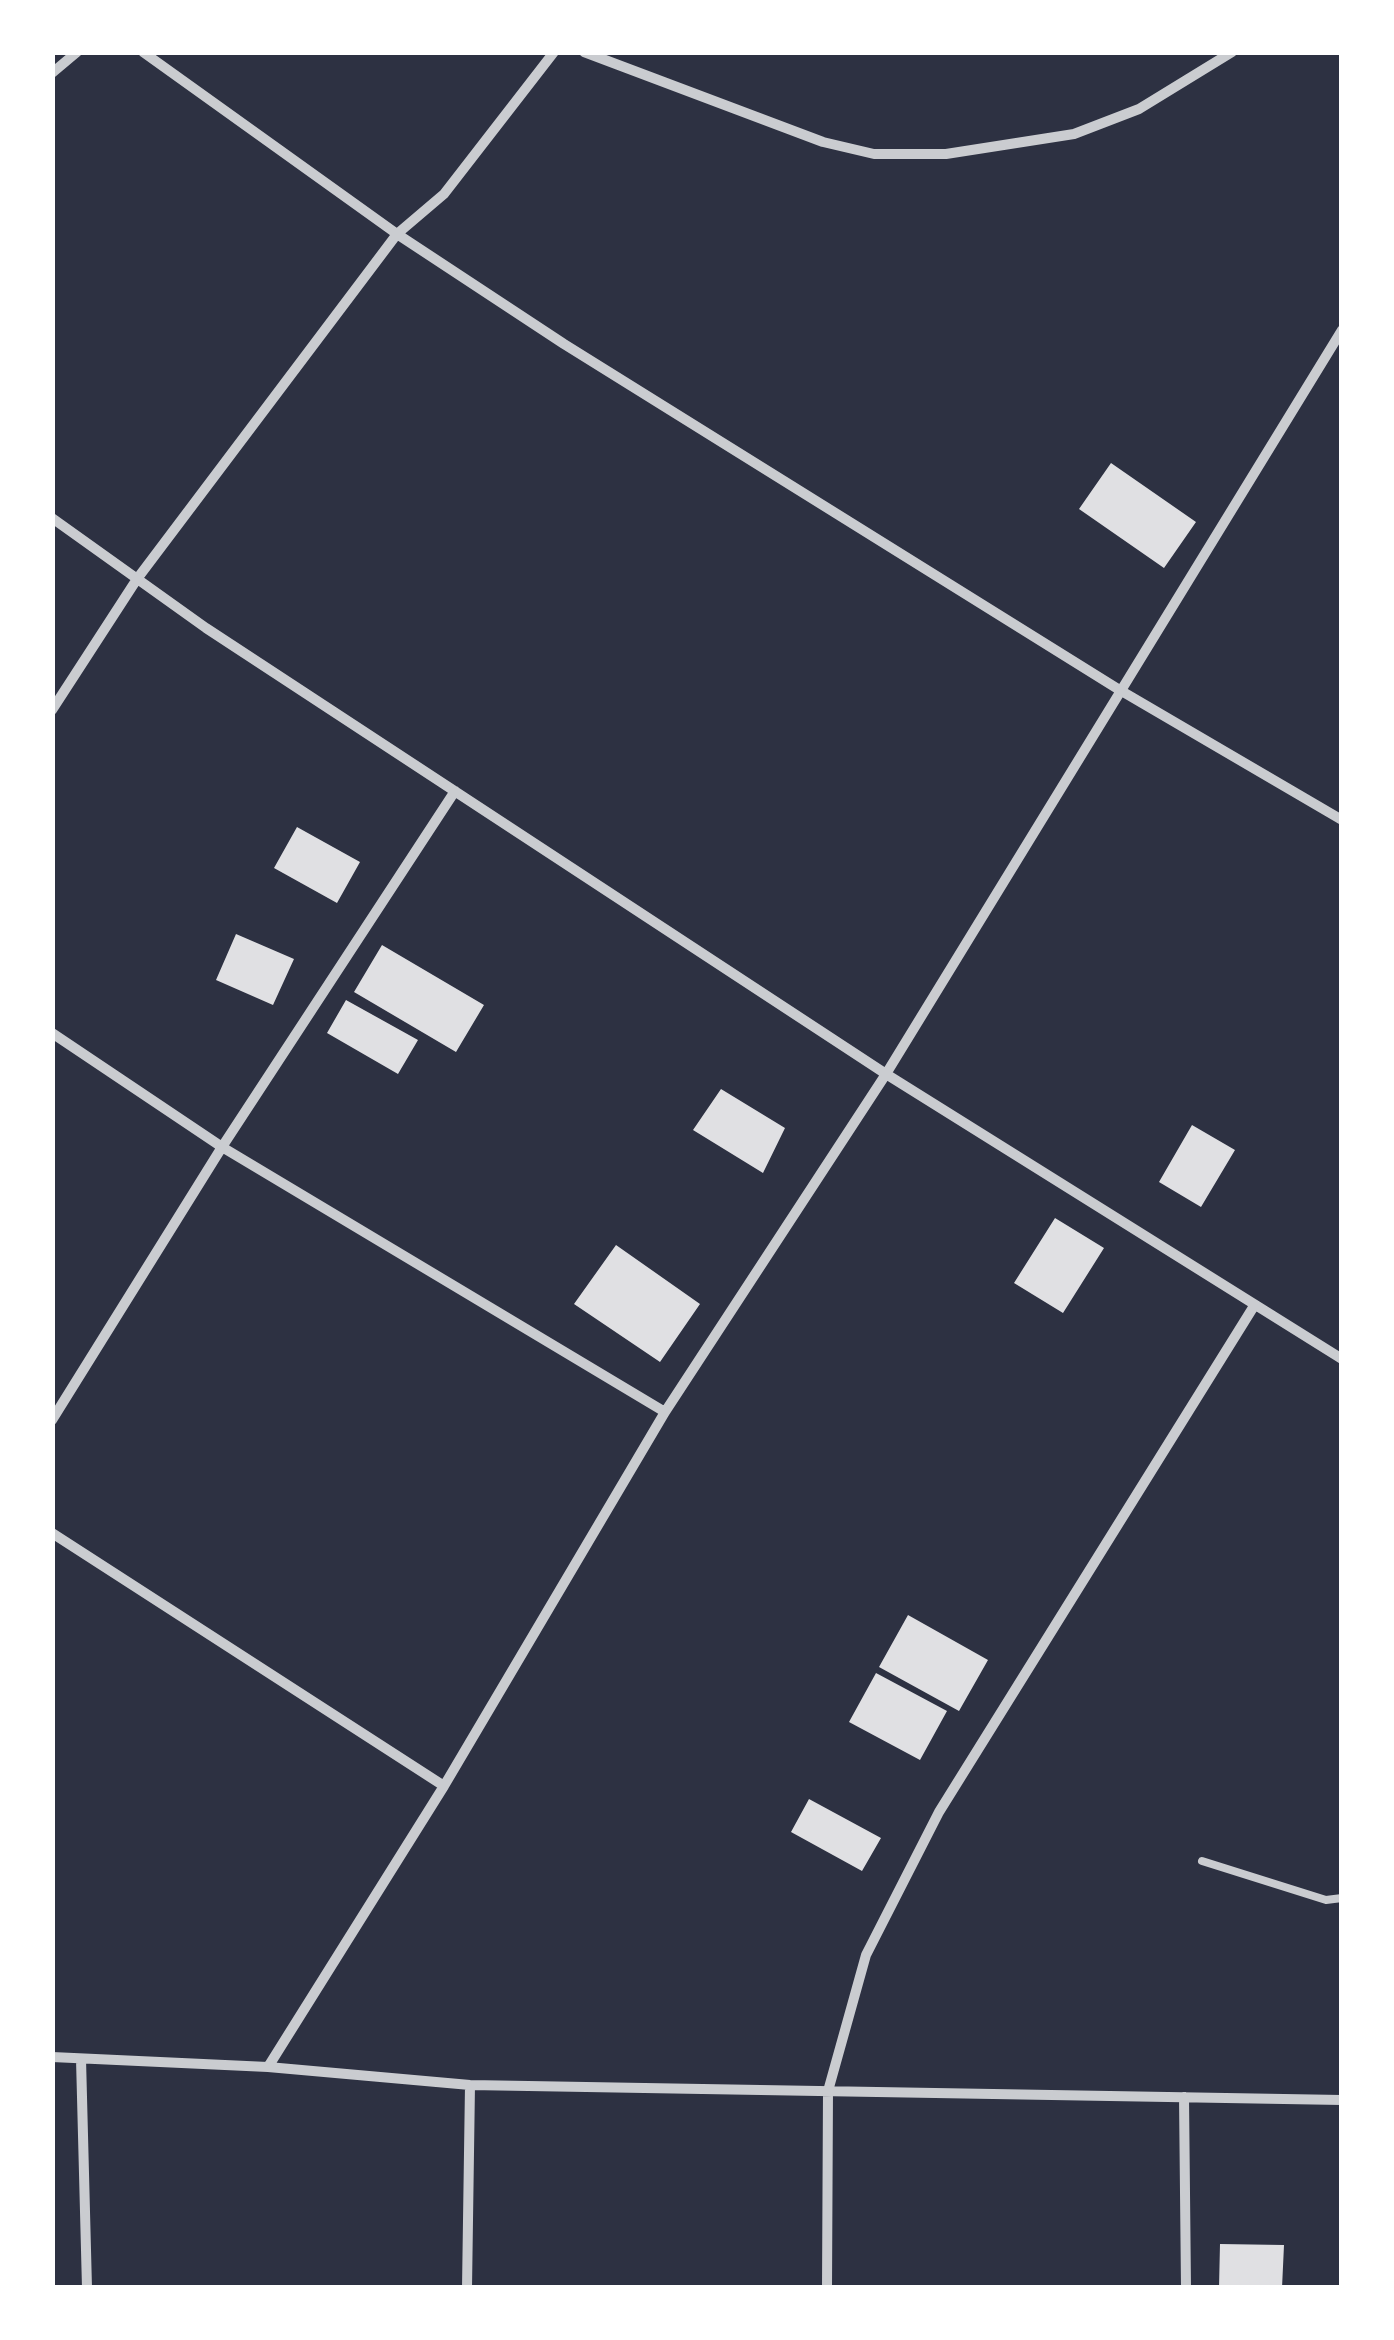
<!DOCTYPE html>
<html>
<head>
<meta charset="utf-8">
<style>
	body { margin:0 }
	#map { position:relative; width:1394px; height:2340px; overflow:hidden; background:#2d3142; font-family:Manrope,sans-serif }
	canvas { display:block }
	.frame { position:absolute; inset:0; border:55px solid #fff; pointer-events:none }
</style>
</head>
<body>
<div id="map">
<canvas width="1394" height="2340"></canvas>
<div class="frame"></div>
</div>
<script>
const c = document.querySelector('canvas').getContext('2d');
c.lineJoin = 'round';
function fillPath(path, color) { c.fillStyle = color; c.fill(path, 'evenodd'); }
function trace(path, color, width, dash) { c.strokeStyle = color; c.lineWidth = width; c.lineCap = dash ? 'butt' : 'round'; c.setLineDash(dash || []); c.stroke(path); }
fillPath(new Path2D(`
	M 1111,463 L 1196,522 L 1164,568 L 1079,509 Z
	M 297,827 L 360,862 L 337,903 L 274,868 Z
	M 236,934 L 294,959 L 273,1005 L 216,980 Z
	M 382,945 L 484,1005 L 456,1052 L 354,992 Z
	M 346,1000 L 418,1040 L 398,1074 L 327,1033 Z
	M 721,1089 L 785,1128 L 763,1173 L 693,1130 Z
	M 1192,1125 L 1235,1150 L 1201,1207 L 1159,1182 Z
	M 1055,1218 L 1104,1248 L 1063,1313 L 1014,1283 Z
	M 616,1245 L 700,1304 L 660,1362 L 574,1304 Z
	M 908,1615 L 988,1660 L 959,1711 L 879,1667 Z
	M 876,1673 L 947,1711 L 920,1760 L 849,1722 Z
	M 809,1799 L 881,1838 L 862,1871 L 791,1832 Z
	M 1220,2244 L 1284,2245 L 1282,2288 L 1219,2288 Z`), '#e0e0e3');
trace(new Path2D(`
	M 1202,1861 L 1326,1900 L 1342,1898`), '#caccd0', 8);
trace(new Path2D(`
	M 143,52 L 397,234 L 564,344 L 1118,689 L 1342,820
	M 584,52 L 823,142 L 874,154 L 946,154 L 1074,134 L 1139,109 L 1232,52
	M 52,73 L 77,52
	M 52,518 L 206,628 L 886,1074 L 1342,1359
	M 52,710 L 137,579 L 397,234 L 444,194 L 554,52
	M 52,1033 L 222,1147 L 665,1412
	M 52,1420 L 222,1147 L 455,791
	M 52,1533 L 444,1786
	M 52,2057 L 268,2067 L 470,2085 L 1342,2100
	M 81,2059 L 87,2288
	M 268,2067 L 444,1786 L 665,1412 L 886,1074 L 1342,330
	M 1184,2097 L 1186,2288
	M 467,2288 L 470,2085
	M 827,2288 L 828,2091 L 866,1955 L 939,1812 L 1254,1306`), '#caccd0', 10);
</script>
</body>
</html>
